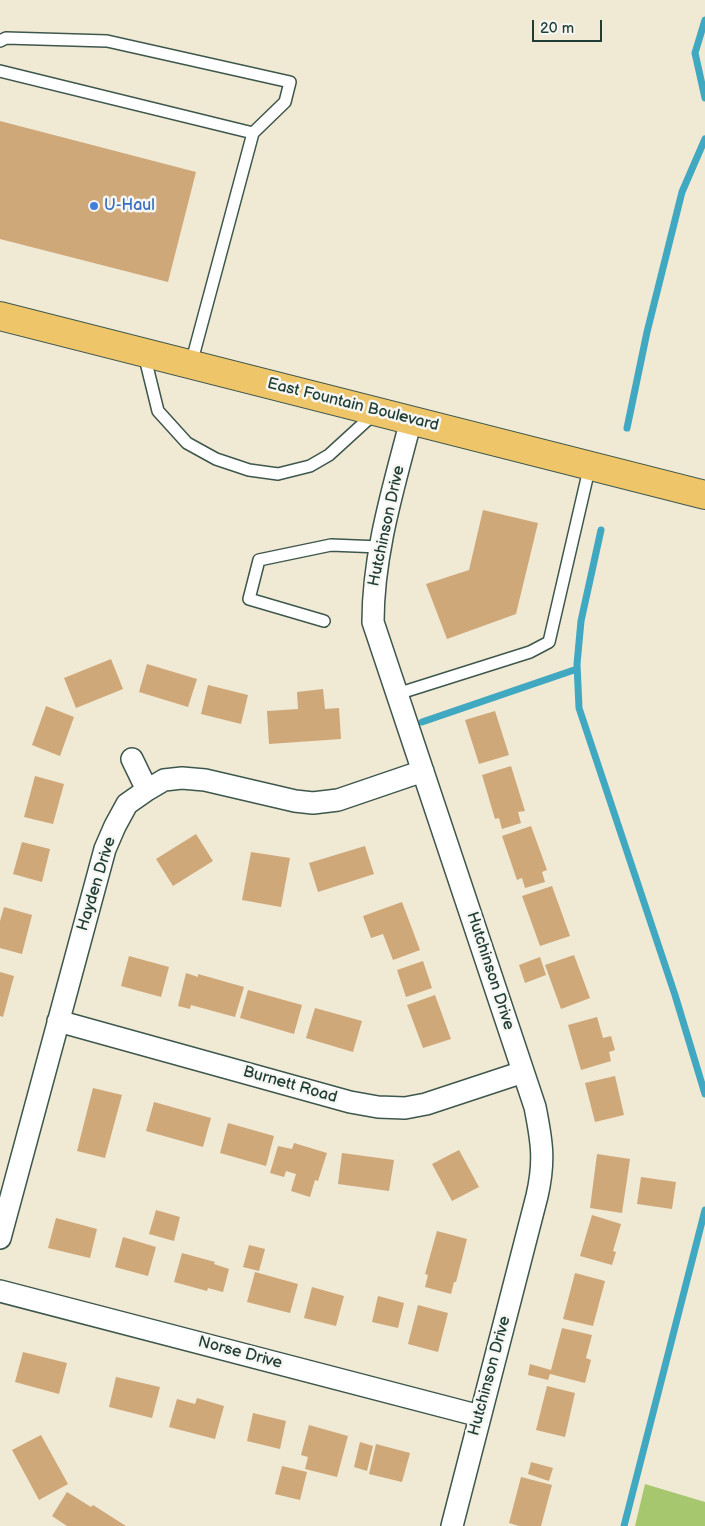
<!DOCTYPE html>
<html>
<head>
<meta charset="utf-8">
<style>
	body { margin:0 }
	#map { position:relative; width:705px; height:1526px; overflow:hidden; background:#f0e9d4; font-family:"Balsamiq Sans",sans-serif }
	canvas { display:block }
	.scale { position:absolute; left:532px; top:20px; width:70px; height:22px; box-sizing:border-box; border:2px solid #1f3d34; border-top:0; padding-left:6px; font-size:15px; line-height:18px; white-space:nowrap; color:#1f3d34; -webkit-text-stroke:4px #f6f6f2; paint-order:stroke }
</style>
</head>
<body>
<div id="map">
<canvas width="705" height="1526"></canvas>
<div class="scale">20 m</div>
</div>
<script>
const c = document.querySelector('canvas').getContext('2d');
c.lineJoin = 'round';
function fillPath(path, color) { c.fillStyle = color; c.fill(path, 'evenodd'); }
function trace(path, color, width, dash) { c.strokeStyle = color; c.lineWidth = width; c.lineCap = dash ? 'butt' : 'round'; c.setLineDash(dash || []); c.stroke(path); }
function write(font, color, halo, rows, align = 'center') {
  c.font = font + ' "Balsamiq Sans",sans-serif'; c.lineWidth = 5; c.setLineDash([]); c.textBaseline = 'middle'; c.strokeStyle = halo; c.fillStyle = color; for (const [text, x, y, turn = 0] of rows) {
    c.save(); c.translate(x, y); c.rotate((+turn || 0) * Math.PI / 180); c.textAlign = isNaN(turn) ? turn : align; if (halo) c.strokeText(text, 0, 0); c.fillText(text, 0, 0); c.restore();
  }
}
fillPath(new Path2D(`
	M 645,1484 L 705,1502 L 705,1526 L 635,1526 Z`), '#a7c76f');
trace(new Path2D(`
	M 705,20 L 695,53 L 705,98
	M 627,428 L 647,332 L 682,192 L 705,139
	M 601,530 L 581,621 L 577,664 L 579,708 L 675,995 L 705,1094
	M 422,722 L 577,669
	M 624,1526 L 705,1210`), '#41a8c1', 7);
fillPath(new Path2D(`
	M 0,121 L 196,172 L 168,282 L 0,239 Z
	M 483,510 L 538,523 L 516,614 L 447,639 L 426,584 L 469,570 Z
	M 111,659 L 123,689 L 76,708 L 64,678 Z
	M 147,664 L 197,679 L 188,707 L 139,692 Z
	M 208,685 L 248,695 L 241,724 L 201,714 Z
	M 323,689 L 325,709 L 339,708 L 341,739 L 269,744 L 267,711 L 298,709 L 297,692 Z
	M 46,706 L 74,717 L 60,756 L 32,745 Z
	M 495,711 L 509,755 L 479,764 L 465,720 Z
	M 511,766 L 525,811 L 518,812 L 521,823 L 502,829 L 499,818 L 495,819 L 482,775 Z
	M 35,776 L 64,784 L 53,824 L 24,817 Z
	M 531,826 L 547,870 L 542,872 L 545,882 L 525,888 L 522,878 L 517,880 L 502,836 Z
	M 196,834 L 213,861 L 173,886 L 156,859 Z
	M 22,842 L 50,849 L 42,882 L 13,874 Z
	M 365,846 L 374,874 L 318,892 L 309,863 Z
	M 251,852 L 290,858 L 281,907 L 242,900 Z
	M 552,886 L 570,936 L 540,946 L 522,896 Z
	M 402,902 L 420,950 L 393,960 L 383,934 L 371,938 L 363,916 Z
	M 4,907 L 32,915 L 22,954 L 0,948 L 0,921 Z
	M 574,955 L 590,998 L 561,1009 L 545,965 Z
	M 129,956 L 169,967 L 161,997 L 121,986 Z
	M 540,957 L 546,975 L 525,983 L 519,965 Z
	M 423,961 L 432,988 L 406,997 L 397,970 Z
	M 0,972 L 14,976 L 3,1017 L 0,1016 Z
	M 186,973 L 198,977 L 198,974 L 244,987 L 235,1017 L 191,1005 L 190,1009 L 178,1006 Z
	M 248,990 L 302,1005 L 294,1034 L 240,1018 Z
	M 435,995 L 451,1039 L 423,1048 L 407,1005 Z
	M 315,1008 L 362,1021 L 353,1052 L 306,1038 Z
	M 597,1017 L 603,1038 L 611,1036 L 615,1050 L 609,1052 L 611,1061 L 581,1070 L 568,1025 Z
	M 615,1076 L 624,1115 L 595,1122 L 585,1083 Z
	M 93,1088 L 122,1095 L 105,1158 L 77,1151 Z
	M 154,1102 L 211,1118 L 203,1147 L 146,1131 Z
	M 228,1123 L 274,1136 L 266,1166 L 220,1153 Z
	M 294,1143 L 327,1153 L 318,1181 L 315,1180 L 310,1197 L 291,1191 L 296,1174 L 286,1171 L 284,1177 L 270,1173 L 278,1146 L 292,1149 Z
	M 459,1150 L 479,1187 L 452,1201 L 432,1164 Z
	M 342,1153 L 394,1160 L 389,1191 L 338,1184 Z
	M 597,1154 L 630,1159 L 622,1213 L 590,1208 Z
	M 641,1177 L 676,1182 L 672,1209 L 637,1204 Z
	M 156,1210 L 180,1217 L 174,1241 L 149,1234 Z
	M 592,1215 L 621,1224 L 613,1251 L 616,1252 L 612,1265 L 580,1256 Z
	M 56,1218 L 97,1229 L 90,1258 L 48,1248 Z
	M 437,1231 L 467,1239 L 456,1282 L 454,1282 L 451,1294 L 425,1287 L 428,1275 L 425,1274 Z
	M 123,1237 L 156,1247 L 148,1276 L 115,1267 Z
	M 249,1245 L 265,1249 L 259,1271 L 243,1267 Z
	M 182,1253 L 215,1262 L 214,1264 L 229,1269 L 223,1292 L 208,1288 L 207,1291 L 174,1282 Z
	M 255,1272 L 298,1284 L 290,1313 L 247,1302 Z
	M 575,1273 L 605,1281 L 593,1326 L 563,1319 Z
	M 312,1287 L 344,1296 L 336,1326 L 304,1318 Z
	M 378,1296 L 404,1303 L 398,1328 L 372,1322 Z
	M 418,1305 L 448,1313 L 438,1352 L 408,1344 Z
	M 562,1328 L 592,1335 L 586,1358 L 591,1360 L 585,1383 L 550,1374 L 548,1380 L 528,1375 L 530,1364 L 551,1370 Z
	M 23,1352 L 67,1363 L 59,1394 L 15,1382 Z
	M 116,1377 L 160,1387 L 152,1418 L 109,1407 Z
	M 547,1386 L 575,1393 L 565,1437 L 536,1430 Z
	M 197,1398 L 224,1406 L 215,1439 L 169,1427 L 177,1399 L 195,1404 Z
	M 253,1413 L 286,1421 L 280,1449 L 247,1441 Z
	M 309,1425 L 348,1436 L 337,1477 L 305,1469 L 308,1457 L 301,1455 Z
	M 41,1435 L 68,1484 L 39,1500 L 12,1450 Z
	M 360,1442 L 373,1446 L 367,1471 L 354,1467 Z
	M 376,1444 L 410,1453 L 402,1482 L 369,1474 Z
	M 531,1462 L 553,1468 L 549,1481 L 528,1474 Z
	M 282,1466 L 307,1472 L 300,1500 L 275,1494 Z
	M 521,1477 L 552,1485 L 541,1526 L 519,1526 L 509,1523 Z
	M 67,1492 L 91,1507 L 93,1505 L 126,1526 L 67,1526 L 52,1516 Z`), '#cfa87a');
const service = new Path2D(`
	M 0,41 L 6,38 L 107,41 L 290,82 L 285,102 L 253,133
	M 0,71 L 253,133 L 191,364
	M 144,354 L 158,411 L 187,443 L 216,459 L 249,470 L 278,474 L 310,466 L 329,455 L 375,413
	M 324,621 L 249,599 L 259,560 L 331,545 L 380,547
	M 397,694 L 530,652 L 549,642 L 590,465`);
const minor = new Path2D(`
	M 411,420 C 394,486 373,553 373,622 L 535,1107 C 542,1142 545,1161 537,1196 L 452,1526
	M 132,759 L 147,790
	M 58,1021 L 350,1102 L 378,1107 L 405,1108 L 426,1104 L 523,1072
	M 0,1238 L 105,849 L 115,826 L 127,804 L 147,790 L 164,780 L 182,778 L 205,780 L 295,801 L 313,803 L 338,800 L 423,771
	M 0,1291 L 480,1416`);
const primary = new Path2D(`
	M 0,316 L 705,495`);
trace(service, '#3e574c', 14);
trace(minor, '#3e574c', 24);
trace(primary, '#3e574c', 30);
trace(service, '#fff', 11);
trace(minor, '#fff', 21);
trace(primary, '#eec569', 28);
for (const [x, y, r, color] of [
	[94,206,5,"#3f7fe0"]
]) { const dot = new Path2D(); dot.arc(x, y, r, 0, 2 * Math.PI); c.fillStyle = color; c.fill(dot); trace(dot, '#f6f6f2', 2); }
write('16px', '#366cbe', '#f6f6f2', [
	["U-Haul",104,206]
], 'left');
write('16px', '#1f3d34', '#f6f6f2', [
	["East Fountain Boulevard",353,405,14],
	["Hutchinson Drive",387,526,-78],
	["Hayden Drive",97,884,-73],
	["Hutchinson Drive",490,971,72],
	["Burnett Road",290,1085,16],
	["Norse Drive",240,1353,15],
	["Hutchinson Drive",490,1376,-75]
]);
</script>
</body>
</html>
